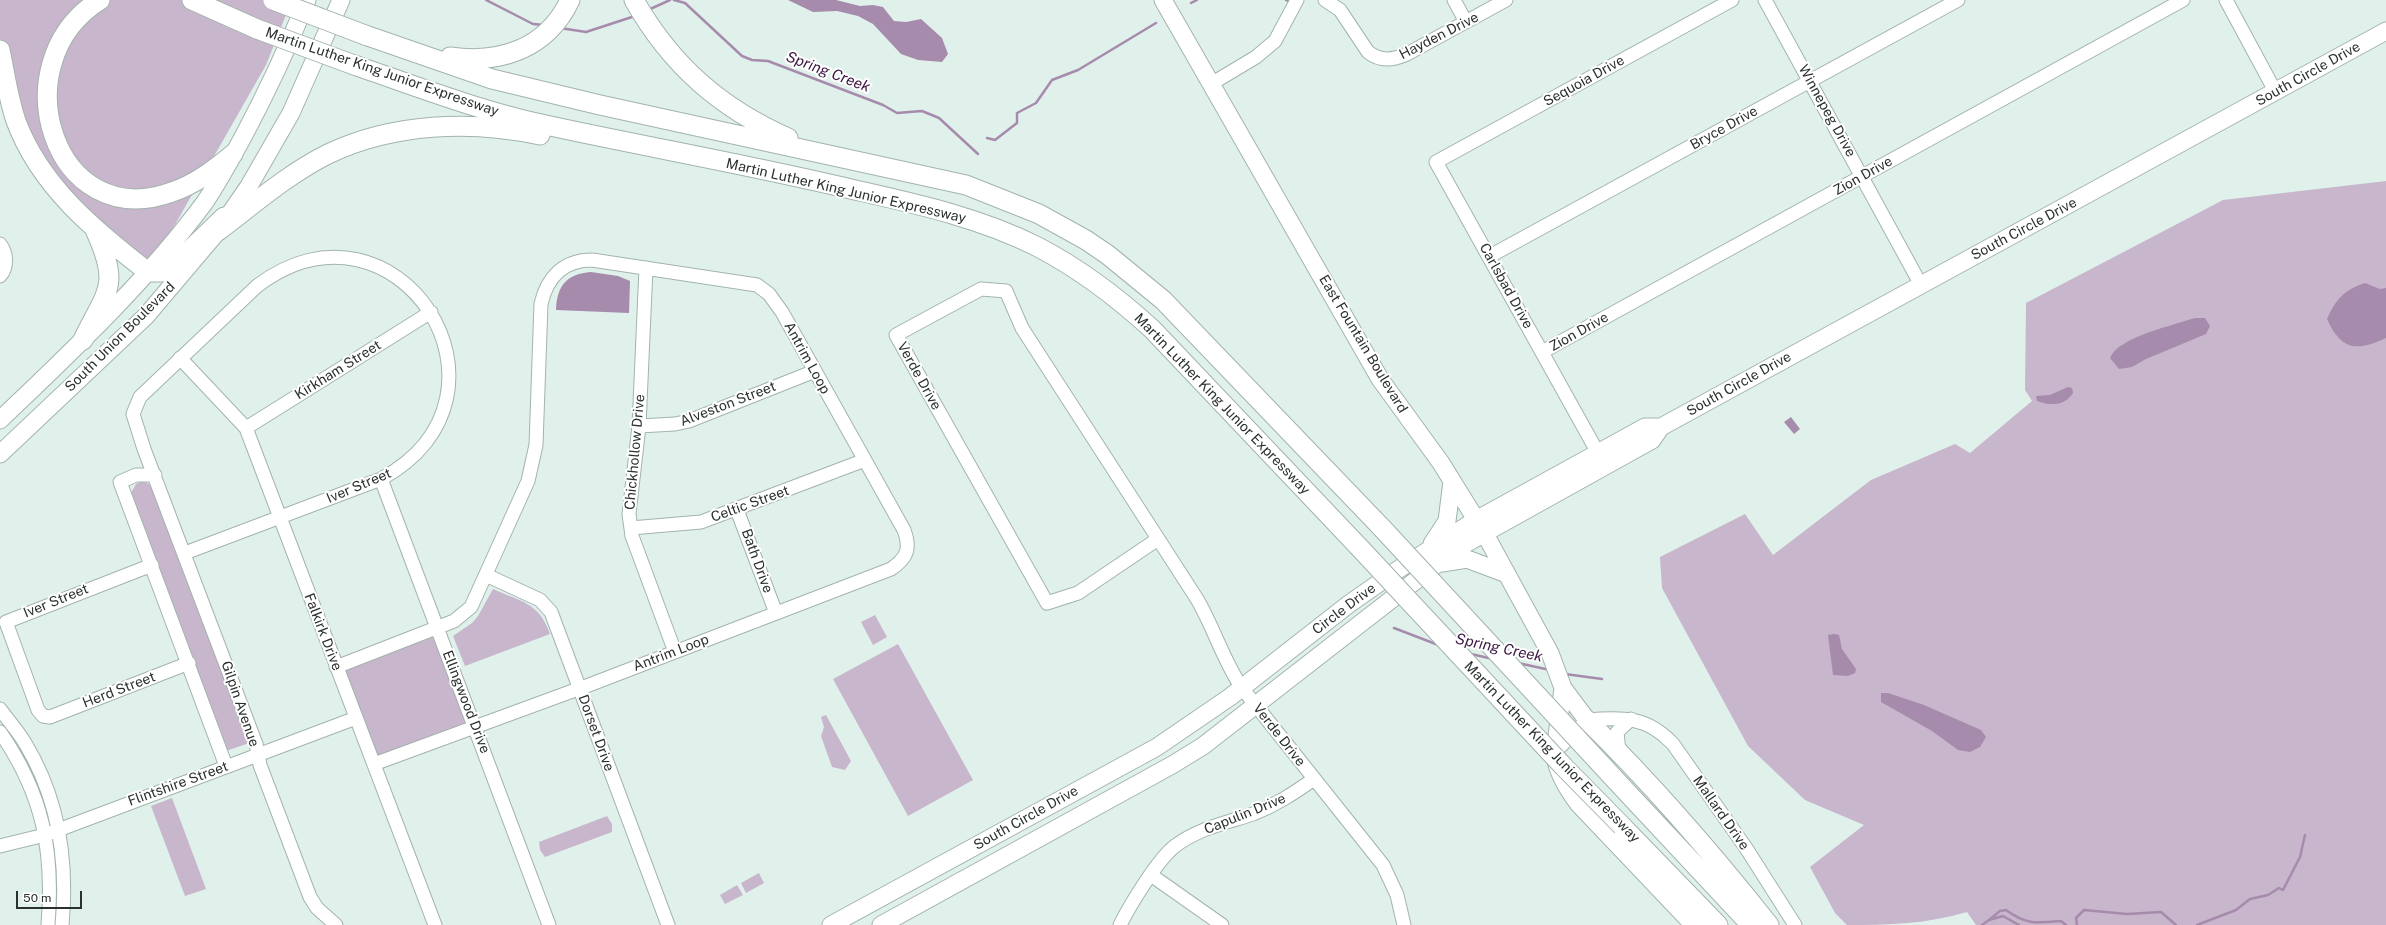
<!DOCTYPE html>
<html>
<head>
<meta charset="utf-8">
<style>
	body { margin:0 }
	#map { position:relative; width:2386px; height:925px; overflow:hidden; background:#e0f1eb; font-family:"Public Sans",sans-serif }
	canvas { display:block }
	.scale { position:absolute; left:16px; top:891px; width:66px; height:18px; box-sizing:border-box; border:2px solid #2a312f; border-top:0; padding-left:5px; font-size:12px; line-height:14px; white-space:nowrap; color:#2a312f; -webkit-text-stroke:3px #fff; paint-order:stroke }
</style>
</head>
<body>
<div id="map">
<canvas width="2386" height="925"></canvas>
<div class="scale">50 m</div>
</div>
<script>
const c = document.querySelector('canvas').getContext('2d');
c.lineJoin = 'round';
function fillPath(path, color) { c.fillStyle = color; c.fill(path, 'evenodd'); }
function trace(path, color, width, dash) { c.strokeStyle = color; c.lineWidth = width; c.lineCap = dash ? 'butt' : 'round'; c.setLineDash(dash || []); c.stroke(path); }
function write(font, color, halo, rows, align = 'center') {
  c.font = font + ' "Public Sans",sans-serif'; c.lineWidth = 4; c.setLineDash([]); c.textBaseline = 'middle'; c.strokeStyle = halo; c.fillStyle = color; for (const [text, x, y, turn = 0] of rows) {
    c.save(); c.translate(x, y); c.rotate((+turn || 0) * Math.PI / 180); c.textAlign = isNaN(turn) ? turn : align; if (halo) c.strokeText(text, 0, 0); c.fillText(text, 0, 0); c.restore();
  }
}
fillPath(new Path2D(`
	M 0,0 L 292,0 L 266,65 L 148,272 L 30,152 L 0,50 Z
	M 2386,181 L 2386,925 L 1976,925 L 1967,912 C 1927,924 1888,925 1847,925 L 1835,913 L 1810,867 L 1864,825 L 1805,800 L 1748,746 L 1662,588 L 1660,557 L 1745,514 L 1773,555 L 1871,480 L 1955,444 L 1970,453 L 2032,401 L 2025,390 L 2026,303 L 2223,200 Z
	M 143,481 L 155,487 L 252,742 L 226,751 L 130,495 L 136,484 Z
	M 493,589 C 521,602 539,602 550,634 L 465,666 L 453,636 L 472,623 L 478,616 Z
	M 875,615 L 887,637 L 873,645 L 861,622 Z
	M 434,636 L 466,724 L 378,757 L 345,669 Z
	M 898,644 L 973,780 L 908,816 L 833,679 Z
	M 826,715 L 851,761 L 845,770 L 832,767 L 821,736 L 824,727 L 821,717 Z
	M 172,798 L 206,889 L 185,896 L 151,806 Z
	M 607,816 L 612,824 L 612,832 L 545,857 L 540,850 L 539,842 Z
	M 759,873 L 764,883 L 746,893 L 741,883 Z
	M 737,885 L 743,895 L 725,904 L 720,895 Z`), '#c8b6cc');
fillPath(new Path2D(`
	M 788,0 L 836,0 L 860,6 L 873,5 L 883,7 L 894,21 L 906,22 L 921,19 L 942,38 L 948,54 L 942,62 L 918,60 L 901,54 L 873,24 L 858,16 L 837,11 L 813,12 Z
	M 591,272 L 618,276 L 630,281 L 629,313 L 556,310 C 557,285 567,274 591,272 Z
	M 2365,283 L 2380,289 L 2386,288 L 2386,338 C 2356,352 2341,350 2327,319 C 2336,299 2344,290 2365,283 Z
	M 2195,318 L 2205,318 L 2210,326 L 2206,334 L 2146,359 L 2132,367 L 2119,369 L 2110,358 C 2118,337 2174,325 2195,318 Z
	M 2068,387 L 2072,388 L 2073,393 C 2065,406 2050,406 2037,401 L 2036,396 L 2050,395 Z
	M 1791,417 L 1800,429 L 1794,434 L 1784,422 Z
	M 1834,634 L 1839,635 L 1842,649 L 1856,669 L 1855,673 L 1848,676 L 1833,675 L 1828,635 Z
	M 1881,693 L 1888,693 L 1924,705 L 1981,730 L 1986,737 L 1980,747 L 1970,752 L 1958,750 L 1932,731 L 1881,702 Z`), '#a68bac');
trace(new Path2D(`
	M 486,0 L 533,24 L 544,25
	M 674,0 L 685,3 L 742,56 L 752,60 L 768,61 L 883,105 L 897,113 L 922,111 L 939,118 L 978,154
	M 1286,0 L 1290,2
	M 1191,3 L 1197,0
	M 648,10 L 670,0
	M 560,28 L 586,32 L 635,16
	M 987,138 L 995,140 L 1017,123 L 1017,113 L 1036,103 L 1052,80 L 1078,70 L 1156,23
	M 1394,628 L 1441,646
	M 1471,654 L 1493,659
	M 1518,663 L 1550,670
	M 1565,674 L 1602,679
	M 1989,920 L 2000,911 L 2006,910 C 2026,925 2037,923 2061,921 L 2066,925
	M 1982,925 L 1989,920 L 2003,916 L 2019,925
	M 2077,925 L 2076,918 L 2084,910 L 2127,914 L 2161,912 L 2176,925
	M 2197,925 L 2236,910 L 2250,899 L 2268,895 L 2279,888 L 2283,890 L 2300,857 L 2305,835`), '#a68bac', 2.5);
const minor = new Path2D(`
	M 1325,0 L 1340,10 L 1368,52 C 1381,62 1393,60 1407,54 L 1506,0
	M 1454,0 L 1466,22
	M 1765,0 L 1921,285
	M 2226,0 L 2275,91
	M 1211,84 L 1256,57 L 1275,41 L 1297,0
	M 0,244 C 7,253 8,267 0,276
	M 1490,256 L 1958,0
	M 646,268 L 639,426 L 629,514 L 632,536 L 675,652
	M 1542,352 L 2183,0
	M 180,358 L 246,428 L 435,925
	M 639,426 L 675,424 L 689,421 L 815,371
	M 246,428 L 431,312
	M 1598,453 L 1436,162 L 1732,0
	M 155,475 L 136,475 L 120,482 L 226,766
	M 381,479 L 549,925
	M 737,510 L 776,613
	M 631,528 L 701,522 L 865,460
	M 1158,539 L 1078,593 L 1047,603 L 896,335 L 981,289 L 1006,291 L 1022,328 L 1197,599 C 1214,628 1223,660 1242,688 L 1383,865 L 1397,895 L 1404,925
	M 185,553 L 381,479 C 536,395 396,180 257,286 L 140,397 L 133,414 L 144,449 L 256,744 L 260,765 L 310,897 L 317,908 L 336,925
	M 152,565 L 6,622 L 38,710 L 43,716 L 50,717 L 189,663
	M 486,575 L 540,600 L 551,612 L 668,925
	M 336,667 L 454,621 L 471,607 L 528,481 L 536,445 L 541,304 C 547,277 564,260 592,260 L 757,285 L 769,294 L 782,312 L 904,530 C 911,549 907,558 891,569 L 589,685 L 374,764
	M 0,709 C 8,720 18,731 25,743 C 59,799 68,861 62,925
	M 0,732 C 43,794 54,851 48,925
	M 1555,752 L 1587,720 C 1622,717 1647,716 1673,744 L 1746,848 L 1795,925
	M 1619,752 L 1617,732 L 1631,719
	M 0,846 L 45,835 L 356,718
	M 1151,875 L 1222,925
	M 1120,925 C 1130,905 1158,859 1175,846 C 1199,828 1226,823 1253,814 C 1276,805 1294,793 1314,779`);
const major = new Path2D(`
	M 1163,0 L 1380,379 L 1441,463 L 1485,534 L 1550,653 L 1563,688 L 1587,720
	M 0,420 C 72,351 145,283 205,202 C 219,181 231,159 243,137 C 267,92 288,47 307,0
	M 0,454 L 146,316 L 218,231 L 249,186 L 291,113 L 341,0
	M 1432,544 L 1447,521 L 1452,481
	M 1442,563 L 1467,559 L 1507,574
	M 1555,752 L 1563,688
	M 831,925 L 1157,747 L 1230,697 L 1349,604 L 1399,569 L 1476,520 L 1645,427 L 1661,427
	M 881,925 L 1172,765 L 1203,746 L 1446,557 L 1465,544 L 1652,440 L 1661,427 L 2386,31`);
const highway = new Path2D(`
	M 100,0 C 0,62 53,235 172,192 C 196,184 215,169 233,154
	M 192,0 L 257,29
	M 634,0 C 671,65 720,108 788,138
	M 365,35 L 492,79 L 600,105 L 966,185 L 1039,214 L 1086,240 L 1108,255 L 1163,300 L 1382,528
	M 0,50 C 5,73 8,98 16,121 C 40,186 95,231 148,272 L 167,272 L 224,217
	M 450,57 C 500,64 547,49 570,0
	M 354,65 C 416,86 477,110 541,124 C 646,147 751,165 855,190 C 917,204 981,218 1038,247 C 1080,269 1117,297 1152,329 L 1358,546
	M 218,231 C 254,204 288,174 328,154 C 393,123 471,120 540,135
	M 83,340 C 106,291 121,288 96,232
	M 1587,720 C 1652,784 1712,853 1769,925
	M 1556,757 C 1560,775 1568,788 1579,803 L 1695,925
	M 1622,787 L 1751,925
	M 1622,826 L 1718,925`);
trace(minor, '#a3b3ad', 15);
trace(major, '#a3b3ad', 19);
trace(highway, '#a3b3ad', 21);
trace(minor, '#fff', 13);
trace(major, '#fff', 17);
trace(highway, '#fff', 19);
const highwayBridge = new Path2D(`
	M 273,0 L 365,35
	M 257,29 L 354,65
	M 1382,528 L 1622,787
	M 1358,546 L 1564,767 L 1622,826`);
trace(highwayBridge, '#a3b3ad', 21, []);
trace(highwayBridge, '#fff', 19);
write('14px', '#2a312f', '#fff', [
	["Hayden Drive",1439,36,-27],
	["Martin Luther King Junior Expressway",382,72,19],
	["South Circle Drive",2308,74,-29],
	["Sequoia Drive",1584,81,-29],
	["Winnepeg Drive",1827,111,61],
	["Bryce Drive",1724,128,-29],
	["Zion Drive",1863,176,-29],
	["Martin Luther King Junior Expressway",846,191,13],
	["South Circle Drive",2024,229,-28],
	["Carlsbad Drive",1506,286,61],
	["Zion Drive",1579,332,-29],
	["South Union Boulevard",120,337,-45],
	["East Fountain Boulevard",1363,344,59],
	["Antrim Loop",807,358,61],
	["Kirkham Street",338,370,-32],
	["Verde Drive",919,376,61],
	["South Circle Drive",1739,384,-29],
	["Alveston Street",728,404,-21],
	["Martin Luther King Junior Expressway",1222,404,46],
	["Chickhollow Drive",635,452,-85],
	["Iver Street",359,486,-23],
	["Celtic Street",750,504,-20],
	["Bath Drive",757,561,70],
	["Iver Street",56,601,-22],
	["Circle Drive",1344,609,-37],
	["Falkirk Drive",323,632,69],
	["Antrim Loop",671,653,-21],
	["Herd Street",119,690,-21],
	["Ellingwood Drive",466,702,69],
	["Gilpin Avenue",240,704,71],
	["Dorset Drive",596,733,70],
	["Verde Drive",1279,735,52],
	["Martin Luther King Junior Expressway",1552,752,46],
	["Flintshire Street",178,784,-20],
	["Mallard Drive",1721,813,55],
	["Capulin Drive",1245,814,-22],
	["South Circle Drive",1026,818,-29]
]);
write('italic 15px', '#3d1944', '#fff', [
	["Spring Creek",828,72,21],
	["Spring Creek",1499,648,12]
]);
</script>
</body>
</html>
